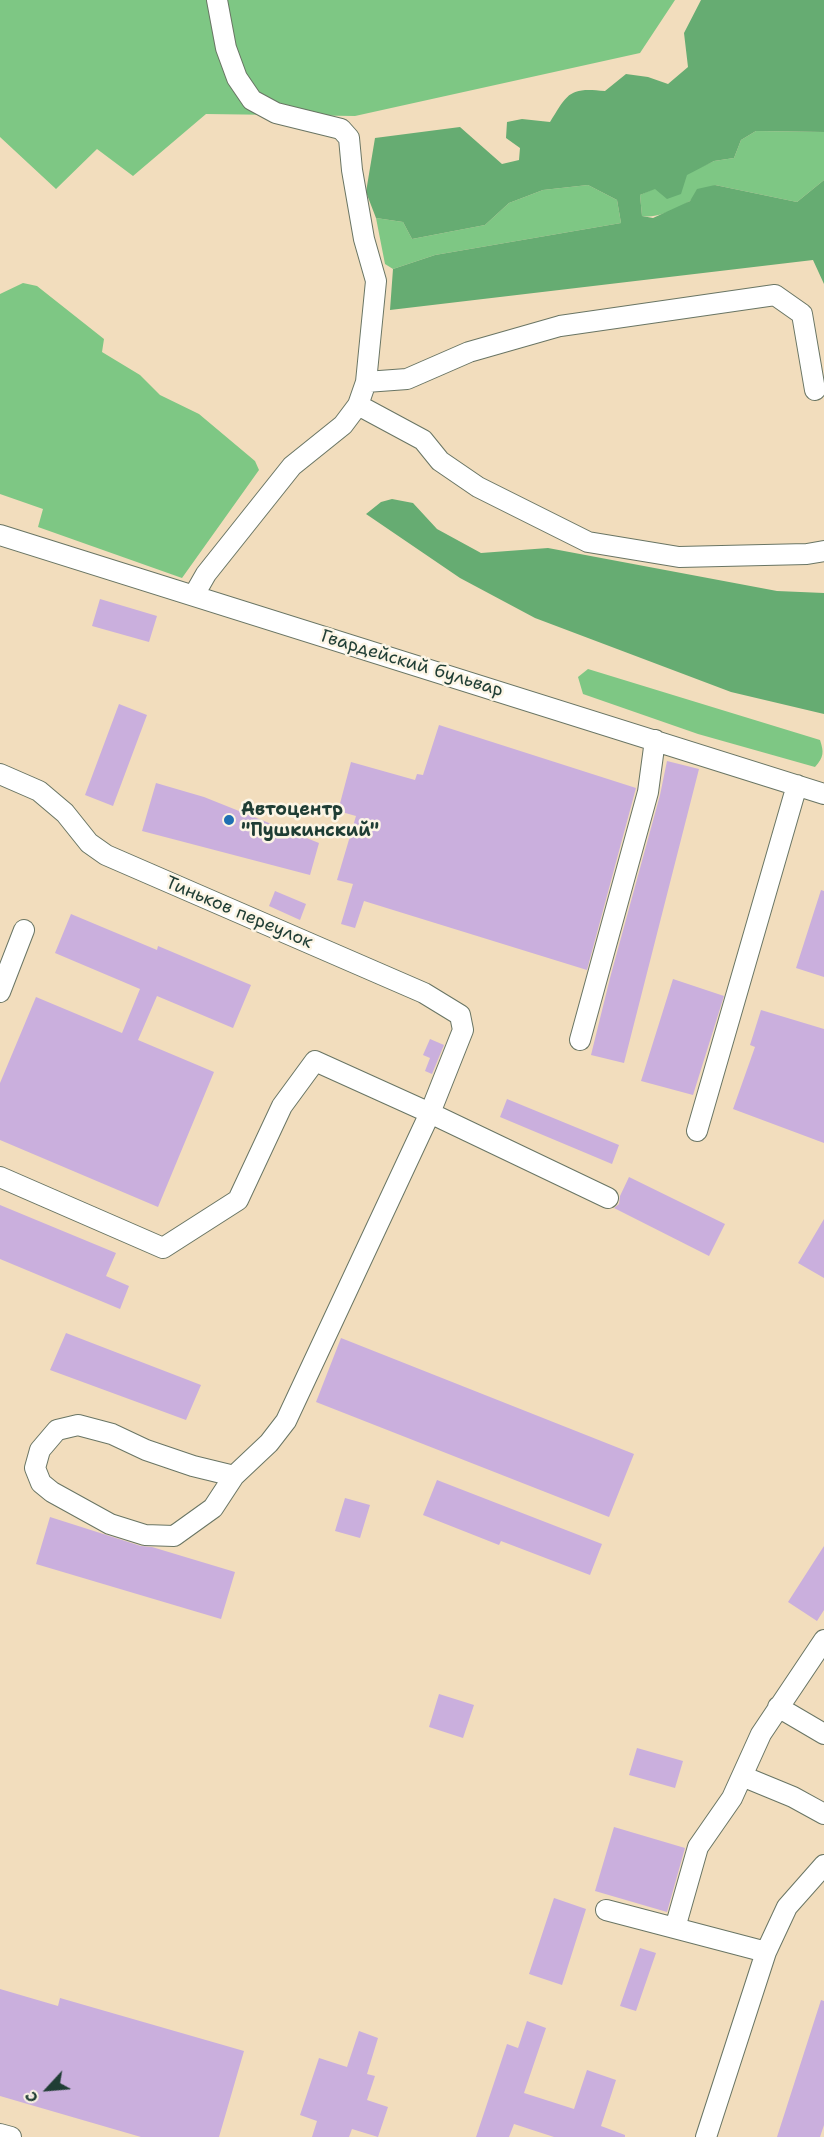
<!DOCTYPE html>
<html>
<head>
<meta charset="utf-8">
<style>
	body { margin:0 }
	#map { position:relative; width:824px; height:2137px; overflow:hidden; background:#f2ddbd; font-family:"Shantell Sans",sans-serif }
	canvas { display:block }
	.north { position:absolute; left:18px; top:2059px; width:60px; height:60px; -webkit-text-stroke:4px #fcf5e5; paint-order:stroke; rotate:244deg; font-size:16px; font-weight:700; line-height:24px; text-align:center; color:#1f3d34 }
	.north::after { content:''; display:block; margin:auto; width:21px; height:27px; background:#1f3d34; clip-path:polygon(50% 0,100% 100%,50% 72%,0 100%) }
</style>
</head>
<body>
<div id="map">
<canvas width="824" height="2137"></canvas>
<div class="north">С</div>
</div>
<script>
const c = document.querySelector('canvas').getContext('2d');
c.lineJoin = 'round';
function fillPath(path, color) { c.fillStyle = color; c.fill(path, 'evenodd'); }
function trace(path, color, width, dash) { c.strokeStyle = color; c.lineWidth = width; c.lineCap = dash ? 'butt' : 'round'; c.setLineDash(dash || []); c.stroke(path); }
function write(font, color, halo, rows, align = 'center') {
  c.font = font + ' "Shantell Sans",sans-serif'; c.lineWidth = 5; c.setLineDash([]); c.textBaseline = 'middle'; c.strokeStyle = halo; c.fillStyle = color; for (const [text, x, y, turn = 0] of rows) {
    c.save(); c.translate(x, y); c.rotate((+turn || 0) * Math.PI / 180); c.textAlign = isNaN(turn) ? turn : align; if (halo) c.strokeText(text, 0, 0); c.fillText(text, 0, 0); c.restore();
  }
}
fillPath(new Path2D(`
	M 0,0 L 675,0 L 640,53 L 355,116 L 206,114 L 133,176 L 97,149 L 56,189 L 0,137 Z
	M 756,131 L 824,132 L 824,180 L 797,202 L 715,185 C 696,197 665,220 642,216 L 640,195 L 714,161 L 734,158 L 741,140 Z
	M 588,185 L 617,200 L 621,223 L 435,255 L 393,269 L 385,264 L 376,218 L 403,222 L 412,239 L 485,225 L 509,203 L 543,190 Z
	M 23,283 L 37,286 L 104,339 L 102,352 L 140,375 L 160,395 L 199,414 L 255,461 L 259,470 L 182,578 L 38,527 L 43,509 L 0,494 L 0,294 Z
	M 588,669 L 820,740 C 824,752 824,757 815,767 L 698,734 L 583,694 L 578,677 Z`), '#7ec784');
fillPath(new Path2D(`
	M 701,0 L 824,0 L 824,132 L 756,131 L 741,140 L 734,158 L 714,161 L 687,175 L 681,194 L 667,199 L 655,189 L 640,195 L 642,216 L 653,218 L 690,201 L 697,189 L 715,185 L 797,202 L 824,180 L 824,284 L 813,260 L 390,310 L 393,269 L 435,255 L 621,223 L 617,200 L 588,185 L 543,190 L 509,203 L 485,225 L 412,239 L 403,222 L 376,218 L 366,192 L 375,138 L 460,127 L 502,164 L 519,160 L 520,148 L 506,138 L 507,122 L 522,119 L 550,122 C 568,93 569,87 605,91 L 626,74 L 648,77 L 668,84 L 688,67 L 684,33 Z
	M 392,499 L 413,503 L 437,529 L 481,553 L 548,548 L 777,591 L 824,593 L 824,714 L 731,692 L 535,618 L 460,578 L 366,514 L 381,502 Z`), '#66ac72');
fillPath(new Path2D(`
	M 100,599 L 157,616 L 149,642 L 92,626 Z
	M 119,704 L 147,715 L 113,806 L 85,795 Z
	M 439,725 L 636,788 L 587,970 L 364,901 L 355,928 L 341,924 L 353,884 L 337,880 L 356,816 L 338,811 L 351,762 L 415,780 L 417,774 L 423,775 Z
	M 667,761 L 699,769 L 624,1063 L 591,1055 L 610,978 L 660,795 Z
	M 156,783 L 204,797 L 319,843 L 310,875 L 142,831 Z
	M 821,890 L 824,891 L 824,977 L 796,968 Z
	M 275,891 L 306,904 L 300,920 L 269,906 Z
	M 71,914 L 157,950 L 158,946 L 251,985 L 233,1028 L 157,996 L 138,1040 L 214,1072 L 158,1207 L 0,1140 L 0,1083 L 36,997 L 122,1033 L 140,989 L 55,953 Z
	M 673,979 L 724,996 L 693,1095 L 641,1081 Z
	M 761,1010 L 824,1029 L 824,1143 L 733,1109 L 755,1047 L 750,1045 Z
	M 430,1039 L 444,1045 L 432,1074 L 425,1071 L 430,1058 L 423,1055 Z
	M 507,1099 L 619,1145 L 612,1164 L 500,1117 Z
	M 629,1177 L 725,1224 L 709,1256 L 614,1208 L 619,1204 L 620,1196 Z
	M 0,1205 L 116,1253 L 106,1276 L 129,1286 L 120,1309 L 0,1259 Z
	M 824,1219 L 824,1278 L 798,1263 Z
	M 66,1333 L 201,1385 L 186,1420 L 50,1370 Z
	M 341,1338 L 634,1454 L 609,1517 L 316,1402 Z
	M 437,1480 L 602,1544 L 590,1575 L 501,1541 L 499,1545 L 423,1515 Z
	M 345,1498 L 370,1505 L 360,1538 L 335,1531 Z
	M 50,1517 L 141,1546 L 152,1547 L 235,1572 L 221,1619 L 36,1564 Z
	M 824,1546 L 824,1610 L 817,1621 L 788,1602 Z
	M 439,1694 L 474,1705 L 463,1738 L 429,1727 Z
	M 637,1748 L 683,1761 L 675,1788 L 629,1775 Z
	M 614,1827 L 685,1848 L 667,1912 L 595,1891 Z
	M 554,1898 L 586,1909 L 562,1985 L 529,1974 Z
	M 640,1948 L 656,1953 L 636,2011 L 620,2006 Z
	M 0,1989 L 58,2006 L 60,1998 L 244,2051 L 219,2137 L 141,2137 L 0,2096 Z
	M 821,2000 L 824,2001 L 824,2125 L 820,2137 L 777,2137 Z
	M 527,2021 L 546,2028 L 524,2093 L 574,2109 L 587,2070 L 616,2080 L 601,2126 L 625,2135 L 625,2137 L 554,2137 L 514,2124 L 509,2137 L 476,2137 L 507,2044 L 518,2048 Z
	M 359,2031 L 378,2038 L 367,2074 L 375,2076 L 367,2100 L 388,2107 L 378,2137 L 352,2129 L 349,2137 L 312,2137 L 317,2121 L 300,2115 L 319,2058 L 347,2067 Z`), '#caafdd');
const minor = new Path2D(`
	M 366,382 L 407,379 L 469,352 L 560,326 L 775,295 L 802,314 L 815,390
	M 358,405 L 423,440 L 440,461 L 478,487 L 588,542 L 679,557 L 807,554 L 824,551
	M 0,535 L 824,794
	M 194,595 L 206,574 L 292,466 L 343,425 L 358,405 L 366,382 L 376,281 L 364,239 L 352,170 L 349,138 L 341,129 L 276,113 L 252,100 L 237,78 L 226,48 L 217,0
	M 0,774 L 39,791 L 65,813 L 89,843 L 106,855 L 424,993 L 460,1015 L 463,1030 L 430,1113 L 315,1061 L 282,1106 L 238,1200 L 163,1248 L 0,1177
	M 0,992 L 24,930
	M 580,1040 L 648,792 L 655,740
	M 697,1131 L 797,785
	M 234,1476 L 193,1466 L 146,1450 L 112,1434 L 78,1425 L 57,1430 L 40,1450 L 35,1468 L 41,1483 L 52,1492 L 110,1524 L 145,1535 L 174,1536 L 213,1508 L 234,1476 L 269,1443 L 286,1421 L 430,1113 L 608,1198
	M 778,1707 L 824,1734
	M 742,1776 L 793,1797 L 824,1814
	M 606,1910 L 766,1952
	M 675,1928 L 698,1847 L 732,1798 L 761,1734 L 824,1640
	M 0,2134 L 11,2137
	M 706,2137 L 766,1952 L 787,1907 L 824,1865`);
trace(minor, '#697564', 22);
trace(minor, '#fff', 20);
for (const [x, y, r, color] of [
	[229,820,6,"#1f6fb2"]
]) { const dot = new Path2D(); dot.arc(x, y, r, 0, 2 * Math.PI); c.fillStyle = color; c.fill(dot); trace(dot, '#fcf5e5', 2); }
write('18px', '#1f3d34', '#fcf5e5', [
	["Гвардейский бульвар",412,664,17],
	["Тиньков переулок",239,913,23]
]);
write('bold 18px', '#1f3d34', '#fcf5e5', [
	["Автоцентр",241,810],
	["\"Пушкинский\"",241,831]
], 'left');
</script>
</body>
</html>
